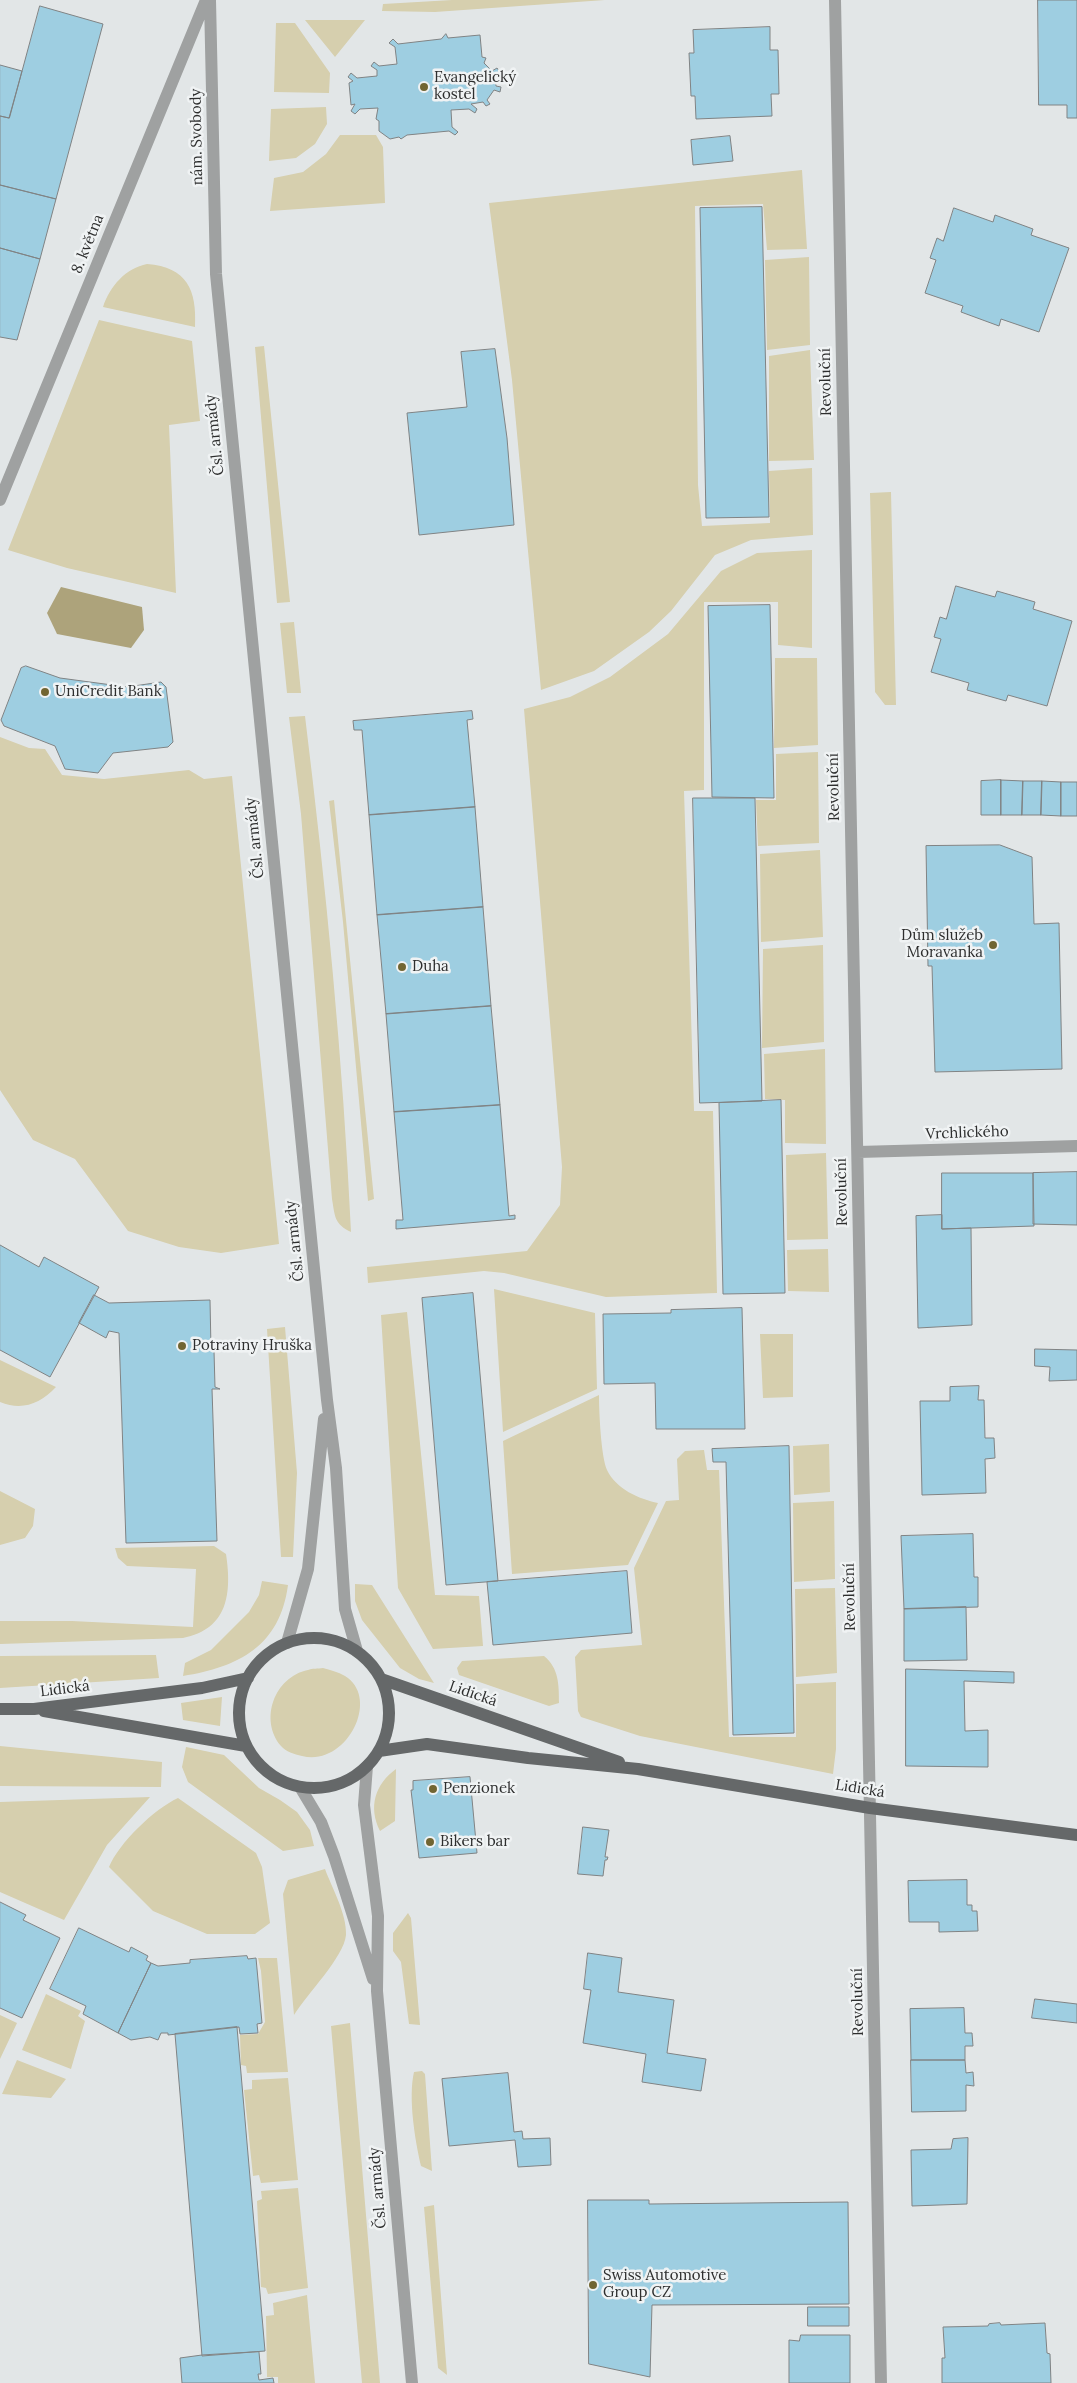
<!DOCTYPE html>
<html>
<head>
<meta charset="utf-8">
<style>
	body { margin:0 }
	canvas { display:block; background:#e2e6e7 }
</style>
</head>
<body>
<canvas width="1077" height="2383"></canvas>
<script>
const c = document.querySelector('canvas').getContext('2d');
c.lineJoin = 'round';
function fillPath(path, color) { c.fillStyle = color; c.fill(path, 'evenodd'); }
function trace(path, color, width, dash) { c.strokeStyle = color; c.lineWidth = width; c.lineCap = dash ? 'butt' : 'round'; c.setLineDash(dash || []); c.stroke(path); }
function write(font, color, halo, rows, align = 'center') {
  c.font = font + ' Lora,serif'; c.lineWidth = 5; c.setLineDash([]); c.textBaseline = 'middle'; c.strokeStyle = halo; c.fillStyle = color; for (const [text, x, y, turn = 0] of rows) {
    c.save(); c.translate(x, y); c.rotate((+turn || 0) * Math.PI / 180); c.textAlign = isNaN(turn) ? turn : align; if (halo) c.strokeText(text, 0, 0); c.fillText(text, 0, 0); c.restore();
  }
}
fillPath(new Path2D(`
	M 452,0 L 605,0 L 435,12 L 382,11 L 383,4 Z
	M 305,20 L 365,20 L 335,57 Z
	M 276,23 L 295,23 L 330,73 L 329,93 L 274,92 Z
	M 326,107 L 327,124 L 315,144 L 296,158 L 269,161 L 271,109 Z
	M 340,135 L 376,135 L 383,147 L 385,203 L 270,211 L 274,178 L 303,172 L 326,154 Z
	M 802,170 L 807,249 L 767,250 L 763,204 L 695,206 L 698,485 L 702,526 L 770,523 L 769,471 L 812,468 L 813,535 L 751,540 L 715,555 L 671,611 L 649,632 L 594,671 L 541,690 L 512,380 L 489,203 Z
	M 809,257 L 810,345 L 767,350 L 765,260 Z
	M 147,264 C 187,267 197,290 195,327 L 103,307 C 110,286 126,268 147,264 Z
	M 99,320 L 192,341 L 200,421 L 169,425 L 176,593 L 67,568 L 8,550 Z
	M 264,346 L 290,602 L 277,603 L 255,347 Z
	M 810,350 L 814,460 L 769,461 L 769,356 Z
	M 891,492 L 896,705 L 885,705 L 875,692 L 870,493 Z
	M 812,550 L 812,648 L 778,645 L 778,602 L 704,602 L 704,790 L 684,791 L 694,1111 L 713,1111 L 717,1293 L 606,1297 L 504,1273 L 484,1271 L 368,1283 L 367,1267 L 527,1251 L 560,1205 L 562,1167 L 524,709 L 570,697 L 610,677 L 668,634 L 721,571 L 757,553 Z
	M 294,622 L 301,693 L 287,693 L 280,623 Z
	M 775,658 L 817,658 L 818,745 L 774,748 Z
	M 305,716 C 326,887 343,1060 351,1232 C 334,1224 335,1216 332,1199 L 301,814 L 289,717 Z
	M 0,737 L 29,748 L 45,749 L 62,775 L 104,779 L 189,770 L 204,779 L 232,776 L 279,1244 L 221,1253 L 179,1247 L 128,1231 L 75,1159 L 33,1140 L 0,1090 Z
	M 818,752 L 819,843 L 758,846 L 756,800 L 776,800 L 776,754 Z
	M 334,800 L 374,1199 L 368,1201 L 343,922 L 329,801 Z
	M 820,850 L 823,937 L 761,942 L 760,854 Z
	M 823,945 L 824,1042 L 762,1048 L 763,949 Z
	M 825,1049 L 826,1144 L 785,1143 L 785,1100 L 765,1099 L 764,1054 Z
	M 826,1153 L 828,1239 L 787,1240 L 786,1155 Z
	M 828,1249 L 829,1292 L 788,1291 L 787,1250 Z
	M 494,1289 L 595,1313 L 597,1389 L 503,1432 Z
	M 407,1312 L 435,1595 L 479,1596 L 483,1646 L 433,1649 L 398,1588 L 381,1315 Z
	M 285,1327 L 297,1473 L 293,1557 L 281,1557 L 267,1329 Z
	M 760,1334 L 793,1334 L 793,1397 L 763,1398 Z
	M 0,1360 L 56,1387 C 40,1404 22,1411 0,1402 Z
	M 599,1395 C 599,1412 601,1456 607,1470 C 616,1489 639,1499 658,1503 L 628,1565 L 512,1574 L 503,1441 Z
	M 829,1444 L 830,1492 L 794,1495 L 793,1446 Z
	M 704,1450 L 707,1470 L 719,1470 L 729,1737 L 796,1737 L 796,1684 L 836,1682 L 836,1749 L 833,1774 L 640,1736 L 581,1717 L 578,1711 L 575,1657 L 581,1650 L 642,1645 L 634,1568 L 666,1501 L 679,1500 L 677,1459 L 685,1451 Z
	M 0,1491 L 35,1509 L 33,1526 L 25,1538 L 0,1545 Z
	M 834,1501 L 835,1579 L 794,1582 L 793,1503 Z
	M 214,1546 L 226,1554 C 232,1594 228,1629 183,1638 L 0,1644 L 0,1621 L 72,1621 L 193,1627 L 196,1569 L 127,1566 L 118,1558 L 115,1548 Z
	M 262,1581 L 288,1585 C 280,1646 239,1667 183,1676 L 185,1663 L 211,1650 L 249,1612 L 259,1595 Z
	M 355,1584 L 372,1585 L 434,1683 L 419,1679 L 400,1668 L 362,1620 L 355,1601 Z
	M 835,1588 L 837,1673 L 796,1677 L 795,1589 Z
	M 156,1655 L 159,1678 L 0,1688 L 0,1656 Z
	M 544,1656 C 559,1668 559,1685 559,1703 L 549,1706 L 459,1675 L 457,1668 L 462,1661 Z
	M 323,1668 C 330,1670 338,1672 345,1676 C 381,1698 347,1767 302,1756 C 294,1754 286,1752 281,1746 C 259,1720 274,1677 308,1670 C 312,1668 318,1669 323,1668 Z
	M 222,1697 L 220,1726 L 183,1720 L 181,1703 Z
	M 0,1746 L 162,1762 L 161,1787 L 0,1786 Z
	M 186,1747 L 224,1755 L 259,1788 L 280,1800 L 297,1812 L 310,1830 L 314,1846 L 283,1851 L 188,1782 L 182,1767 Z
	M 396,1769 L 395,1821 L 380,1831 C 368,1807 375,1784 396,1769 Z
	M 150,1797 L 107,1845 L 64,1920 L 0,1892 L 0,1802 Z
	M 178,1798 L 256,1853 L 262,1867 L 270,1923 L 255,1934 L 207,1934 L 153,1911 L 109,1867 C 119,1843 154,1809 178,1798 Z
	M 325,1869 C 332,1888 347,1914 346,1935 C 344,1957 307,1994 294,2015 L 283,1894 L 288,1880 Z
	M 408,1913 L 411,1918 L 420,2025 L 409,2024 L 401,1962 L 393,1951 L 393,1933 Z
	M 258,1958 L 277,1958 L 288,2072 L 247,2073 L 246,2066 L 241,2065 L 240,2035 L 258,2034 L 265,2022 L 261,1971 Z
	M 46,1994 L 81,2011 L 78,2016 L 85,2021 L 71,2069 L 22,2050 Z
	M 0,2015 L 17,2023 L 0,2059 Z
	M 350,2023 L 380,2383 L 362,2383 L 331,2026 Z
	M 17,2060 L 66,2079 L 51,2098 L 2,2094 Z
	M 422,2071 L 425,2074 L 432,2171 L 421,2166 C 415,2140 408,2098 414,2072 Z
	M 288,2078 L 298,2180 L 261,2183 L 259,2175 L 253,2176 L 244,2090 L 252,2089 L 252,2080 Z
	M 298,2188 L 308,2288 L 268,2294 L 266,2288 L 261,2287 L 257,2201 L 262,2199 L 261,2191 Z
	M 434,2205 L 447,2375 L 438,2368 L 424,2207 Z
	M 307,2295 L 315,2383 L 278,2383 L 278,2377 L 267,2377 L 266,2316 L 274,2315 L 273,2303 Z`), '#d6cfae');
fillPath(new Path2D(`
	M 61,587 L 142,607 L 144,630 L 131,648 L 57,634 L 47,613 Z`), '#ada37b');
const building = new Path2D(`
	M 1038,0 L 1077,0 L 1077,118 L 1067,118 L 1067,105 L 1039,105 Z
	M 40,6 L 103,24 L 56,199 L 0,185 L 0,116 L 9,118 Z
	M 770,27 L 770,50 L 778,50 L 779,94 L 771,94 L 772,116 L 696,119 L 695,96 L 691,96 L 689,53 L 694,53 L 693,30 Z
	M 446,34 L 448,38 L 480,35 L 482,57 L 486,58 L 484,63 L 492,71 L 497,68 L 500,72 L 495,75 L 496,86 L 501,87 L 500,92 L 494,90 L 487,100 L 490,104 L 486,106 L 483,102 L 471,104 L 477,109 L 475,113 L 469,109 L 451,110 L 452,127 L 458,132 L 455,135 L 449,131 L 407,135 L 401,139 L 399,137 L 390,139 L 379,131 L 379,121 L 376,119 L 378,108 L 360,109 L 355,114 L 351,111 L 355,104 L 351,105 L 349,83 L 353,81 L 348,77 L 351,73 L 357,78 L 377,76 L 377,70 L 371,66 L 374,62 L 379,66 L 397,64 L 395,47 L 389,43 L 393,39 L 398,44 L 441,39 Z
	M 0,65 L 22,71 L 9,118 L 0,116 Z
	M 730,136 L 733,161 L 693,165 L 691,140 Z
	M 0,185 L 56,199 L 40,259 L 0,248 Z
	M 762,207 L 769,517 L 706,518 L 700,208 Z
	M 954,208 L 993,222 L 995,215 L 1033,229 L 1031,235 L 1069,248 L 1039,332 L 1001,319 L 999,326 L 961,312 L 963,306 L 925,293 L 936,260 L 930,258 L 937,238 L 943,241 Z
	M 0,248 L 40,259 L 17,340 L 0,337 Z
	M 495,349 L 507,438 L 514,525 L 419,535 L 407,413 L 467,407 L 461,352 Z
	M 956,586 L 995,597 L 997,591 L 1035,602 L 1033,609 L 1072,621 L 1047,706 L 1008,695 L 1006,701 L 967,690 L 969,683 L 931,672 L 941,639 L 934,637 L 940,617 L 946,619 Z
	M 770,605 L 774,798 L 712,797 L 708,606 Z
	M 26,666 L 60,678 L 127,687 L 161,682 L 166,687 L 173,742 L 168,747 L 113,753 L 98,773 L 65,769 L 55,746 L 4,726 L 1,720 L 21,668 Z
	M 472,711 L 473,719 L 467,720 L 475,807 L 369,815 L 362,730 L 354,730 L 353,721 Z
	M 1001,780 L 1023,781 L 1022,815 L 1001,815 Z
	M 1001,780 L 1001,815 L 981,815 L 981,781 Z
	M 1023,781 L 1042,781 L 1041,815 L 1022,815 Z
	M 1042,781 L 1061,782 L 1061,816 L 1041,815 Z
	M 1061,782 L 1077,782 L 1077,816 L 1061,816 Z
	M 693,798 L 755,798 L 762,1101 L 700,1103 Z
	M 475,807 L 483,907 L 377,915 L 369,815 Z
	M 1000,845 L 1032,857 L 1034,924 L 1059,923 L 1062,1069 L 935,1072 L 932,966 L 928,966 L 926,846 Z
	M 483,907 L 491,1006 L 386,1014 L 377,915 Z
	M 491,1006 L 500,1105 L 394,1112 L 386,1014 Z
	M 781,1100 L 785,1293 L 723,1294 L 719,1103 Z
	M 500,1105 L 509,1216 L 515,1215 L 515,1219 L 396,1229 L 396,1220 L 403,1220 L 394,1112 Z
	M 1077,1172 L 1077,1225 L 1033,1224 L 1033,1173 Z
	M 942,1173 L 1033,1173 L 1034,1226 L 942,1229 Z
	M 942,1215 L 942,1229 L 971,1228 L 972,1325 L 918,1328 L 916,1216 Z
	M 0,1245 L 39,1267 L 44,1257 L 99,1287 L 50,1377 L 0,1350 Z
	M 473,1293 L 498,1581 L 446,1585 L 422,1298 Z
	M 94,1295 L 109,1303 L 210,1300 L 211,1349 L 218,1349 L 214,1351 L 215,1387 L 220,1389 L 212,1389 L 217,1541 L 126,1543 L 119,1333 L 109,1331 L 106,1338 L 79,1323 Z
	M 742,1308 L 745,1429 L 656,1429 L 655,1383 L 604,1384 L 603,1314 L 671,1313 L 671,1310 Z
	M 1035,1349 L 1077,1350 L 1077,1380 L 1049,1381 L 1050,1367 L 1035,1366 Z
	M 979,1386 L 978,1400 L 984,1400 L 985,1438 L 994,1438 L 995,1458 L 985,1459 L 986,1493 L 922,1495 L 920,1401 L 950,1401 L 950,1387 Z
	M 789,1446 L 794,1733 L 733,1735 L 726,1462 L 713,1462 L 712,1449 Z
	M 973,1534 L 974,1577 L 978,1577 L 978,1607 L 904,1609 L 901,1536 Z
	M 627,1571 L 632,1633 L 493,1645 L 487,1582 Z
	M 966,1607 L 967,1660 L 904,1661 L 904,1609 Z
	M 906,1669 L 1014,1672 L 1014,1683 L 964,1681 L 965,1731 L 988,1730 L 988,1767 L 906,1766 Z
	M 470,1777 L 477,1853 L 419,1858 L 411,1790 L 413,1790 L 413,1781 Z
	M 583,1827 L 609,1830 L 605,1857 L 608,1857 L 607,1860 L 605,1860 L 603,1876 L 578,1874 Z
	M 967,1880 L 967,1905 L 972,1905 L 972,1911 L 977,1911 L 978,1931 L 939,1932 L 939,1922 L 909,1922 L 908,1881 Z
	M 0,1902 L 26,1915 L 23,1920 L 60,1938 L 22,2018 L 0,2008 Z
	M 79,1928 L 129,1952 L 131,1947 L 148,1956 L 146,1960 L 151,1963 L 118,2033 L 83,2014 L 86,2006 L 50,1989 Z
	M 588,1953 L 622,1958 L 618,1992 L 674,2000 L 667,2053 L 706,2059 L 701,2091 L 642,2082 L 646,2054 L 583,2043 L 591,1990 L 584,1989 Z
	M 247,1956 L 248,1959 L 256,1958 L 262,2023 L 257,2024 L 258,2033 L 240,2034 L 239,2027 L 168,2035 L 168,2033 L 161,2033 L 158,2040 L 150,2037 L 131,2040 L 118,2033 L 151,1963 L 158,1966 L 169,1965 L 190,1963 L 190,1960 Z
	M 1035,1999 L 1077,2004 L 1077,2023 L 1032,2018 Z
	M 964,2008 L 965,2033 L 972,2033 L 973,2046 L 965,2046 L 965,2060 L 911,2060 L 910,2009 Z
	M 237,2027 L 265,2351 L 202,2356 L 175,2034 Z
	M 911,2060 L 965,2060 L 966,2073 L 973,2072 L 974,2086 L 966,2085 L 966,2111 L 912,2112 Z
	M 508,2073 L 514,2132 L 522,2131 L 523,2139 L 550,2138 L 551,2165 L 518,2167 L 515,2140 L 449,2146 L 442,2079 Z
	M 968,2138 L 967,2204 L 912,2206 L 911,2150 L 951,2149 L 953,2139 Z
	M 588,2200 L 649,2200 L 649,2204 L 848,2202 L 849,2304 L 652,2305 L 650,2377 L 589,2364 Z
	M 808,2307 L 849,2307 L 849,2326 L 808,2326 Z
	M 1000,2323 L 1001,2325 L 1045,2323 L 1047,2353 L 1050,2354 L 1051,2383 L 942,2383 L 942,2358 L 945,2358 L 943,2327 L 988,2326 L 989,2324 Z
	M 801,2335 L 850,2335 L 850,2383 L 789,2383 L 789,2340 L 799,2341 Z
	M 259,2352 L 261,2374 L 258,2374 L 259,2380 L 273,2378 L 274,2383 L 182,2383 L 180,2358 L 202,2355 Z`);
fillPath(building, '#9ecee1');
trace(building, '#808384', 1);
trace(new Path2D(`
	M 210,0 L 216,274 L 327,1400 L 336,1468 L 345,1609 L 357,1651
	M 835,0 L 881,2383
	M 0,500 L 206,0
	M 858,1152 L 1077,1146
	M 287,1643 L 308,1569 L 324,1419
	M 367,1766 L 364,1805 L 378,1916 L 377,1991 L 412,2383
	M 300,1787 L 321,1822 L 334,1856 L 373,1979`), '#9fa1a1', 12);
trace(new Path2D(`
	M239 1713a75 75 0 1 1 150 0a75 75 0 1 1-150 0Z
	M 381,1679 L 619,1762
	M 0,1709 L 34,1709 L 202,1688 L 248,1678
	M 44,1711 L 246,1746
	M 379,1751 L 427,1744 L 528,1758 L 638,1769 L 870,1808 L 1077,1835`), '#656869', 12);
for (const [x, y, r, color] of [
	[424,87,5,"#716532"],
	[45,692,5,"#716532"],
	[993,945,5,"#716532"],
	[402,967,5,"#716532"],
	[182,1346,5,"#716532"],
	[433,1789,5,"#716532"],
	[430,1842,5,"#716532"],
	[593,2285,5,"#716532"]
]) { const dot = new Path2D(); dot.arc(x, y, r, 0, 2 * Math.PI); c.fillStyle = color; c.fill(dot); trace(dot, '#f0f3f4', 2); }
write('15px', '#2d2e2e', '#f0f3f4', [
	["Evangelický",434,78],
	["kostel",434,95],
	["UniCredit Bank",55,692],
	["Dům služeb",983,936,"right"],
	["Moravanka",983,953,"right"],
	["Duha",412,967],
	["Potraviny Hruška",192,1346],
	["Penzionek",443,1789],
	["Bikers bar",440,1842],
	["Swiss Automotive",603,2276],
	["Group CZ",603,2293]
], 'left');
write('15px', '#2d2e2e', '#f0f3f4', [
	["nám. Svobody",197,137,-91],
	["8. května",88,244,-68],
	["Revoluční",826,382,-91],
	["Čsl. armády",215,435,-96],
	["Revoluční",834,787,-91],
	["Čsl. armády",255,838,-96],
	["Vrchlického",967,1133,-2],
	["Revoluční",842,1192,-91],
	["Čsl. armády",295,1241,-96],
	["Revoluční",850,1597,-91],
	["Lidická",65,1689,-7],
	["Lidická",473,1694,19],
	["Lidická",860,1789,9],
	["Revoluční",858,2002,-91],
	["Čsl. armády",378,2188,-95]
]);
</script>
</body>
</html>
